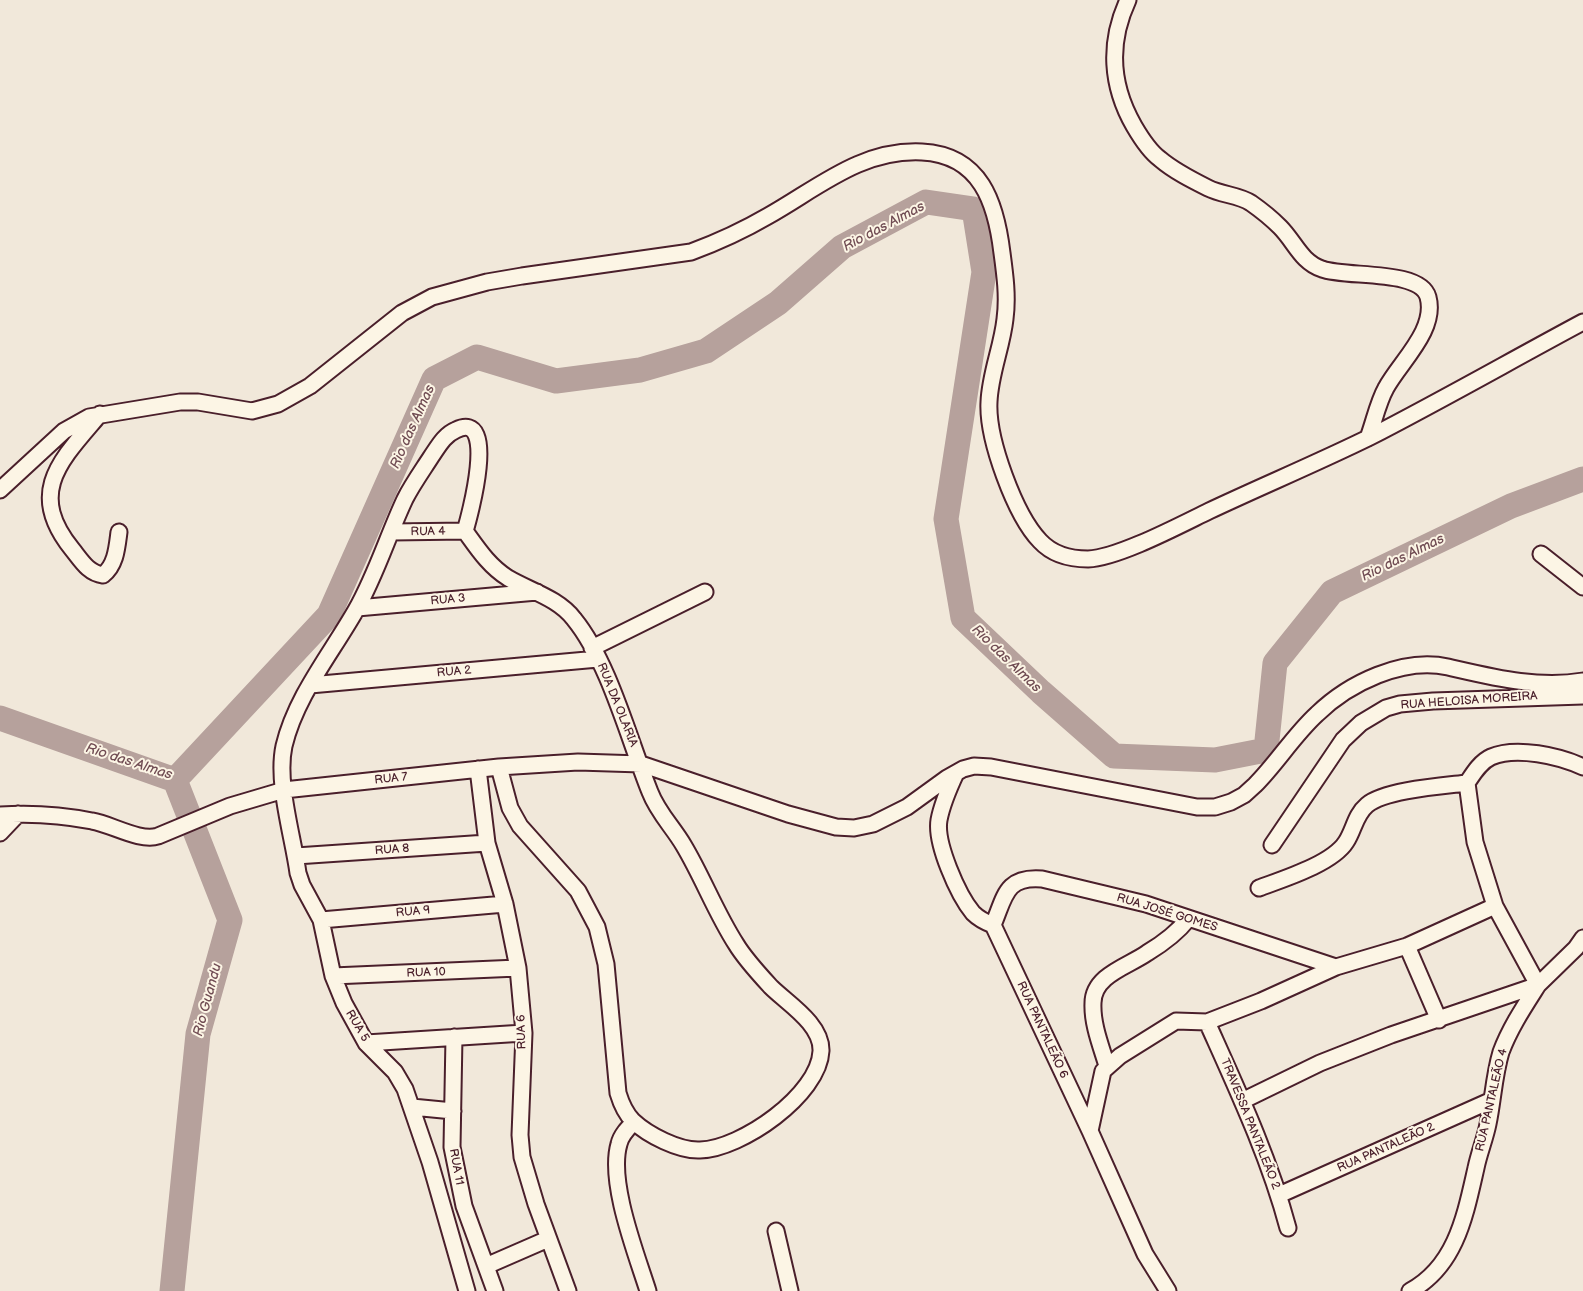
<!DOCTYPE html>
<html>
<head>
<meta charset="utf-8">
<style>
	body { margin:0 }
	canvas { display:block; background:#f1e8da }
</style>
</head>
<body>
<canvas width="1583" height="1291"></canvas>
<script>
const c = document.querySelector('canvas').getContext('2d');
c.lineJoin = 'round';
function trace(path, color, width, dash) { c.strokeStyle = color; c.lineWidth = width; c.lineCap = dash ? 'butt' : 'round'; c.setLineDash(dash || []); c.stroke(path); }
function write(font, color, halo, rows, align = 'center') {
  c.font = font + ' "Balsamiq Sans",sans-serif'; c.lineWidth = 4; c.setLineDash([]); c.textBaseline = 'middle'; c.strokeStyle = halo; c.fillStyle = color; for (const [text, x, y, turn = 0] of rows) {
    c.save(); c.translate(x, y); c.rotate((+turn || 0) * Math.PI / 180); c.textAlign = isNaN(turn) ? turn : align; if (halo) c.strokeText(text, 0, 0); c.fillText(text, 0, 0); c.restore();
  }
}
trace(new Path2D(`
	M 0,718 L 175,780 L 329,615 L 434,379 L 477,357 L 556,381 L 640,370 L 706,351 L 778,303 L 842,247 L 926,202 L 974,209 L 984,272 L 946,519 L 963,618 L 1041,692 L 1114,756 L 1215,760 L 1266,750 L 1275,663 L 1332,592 L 1511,506 L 1583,479
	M 172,1291 L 198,1034 L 230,920 L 175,780`), '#b6a19c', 25);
const street = new Path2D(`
	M 1128,0 C 1108,43 1111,86 1134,126 C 1141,138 1149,151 1160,159 C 1174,171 1192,180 1208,188 C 1222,195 1239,195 1251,203 C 1261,210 1272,219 1280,227 C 1295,242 1301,262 1322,269 C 1346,278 1420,269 1428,297 C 1437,330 1400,362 1386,388 C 1378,402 1374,422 1368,438
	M 100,414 C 61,460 26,492 72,549 C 81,560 88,573 103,575 C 116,565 117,547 119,532
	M 0,490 L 64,431 L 89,417 L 180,402 L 198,402 L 252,411 L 278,404 L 310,386 L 402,313 L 432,297 L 487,282 L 522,276 L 691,252 C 718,242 744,230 768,216 C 818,188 861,149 922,152 C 981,155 996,203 1002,253 C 1005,275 1008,297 1005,319 C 1002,347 990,374 989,402 C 987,439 1015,515 1040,541 C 1052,554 1070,559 1088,559 C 1118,558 1180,525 1209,511 C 1262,486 1317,463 1370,437 C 1442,400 1512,360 1583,322
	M 392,532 L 465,531
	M 1541,554 L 1583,587
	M 357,608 L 537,592
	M 592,648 L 705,592
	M 310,685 L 598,659
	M 478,769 L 487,843 L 505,904 L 518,968 L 524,1033 L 520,1135 L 522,1157 L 536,1204 L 568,1291
	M 956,773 C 949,788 942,804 939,820 C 935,843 958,895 973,913 C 979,919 985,922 993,925 L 1090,1131 L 1145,1254 L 1168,1291
	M 0,815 C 30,813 62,815 92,821 C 111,824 140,842 158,836 L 230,806 L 284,790 L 499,767 L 578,762 L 641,764 L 788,814 L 836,827 L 854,828 L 873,824 L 907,807 L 947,778 L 963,769 L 974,766 L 991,767 L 1197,807 L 1215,807 L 1231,802 L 1244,795 L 1255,785 C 1277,763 1294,735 1317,714 C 1349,683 1403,657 1448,667 C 1492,677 1538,689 1583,681
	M 0,833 L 18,814
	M 1272,845 L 1343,740 L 1361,723 L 1386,708 L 1400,704 L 1433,701 L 1583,696
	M 296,856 L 487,843
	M 1259,888 C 1283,879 1332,864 1346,842 C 1354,830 1355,815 1367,805 C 1385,790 1442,786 1467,783 C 1473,774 1480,762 1491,757 C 1516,746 1560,756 1583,767
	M 321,920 L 505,904
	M 993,925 C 1005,897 1005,876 1042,879 L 1146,904 L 1336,967
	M 1407,946 L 1439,1020
	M 333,976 L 518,968
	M 1207,1022 C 1237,1089 1269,1157 1288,1228
	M 454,1037 L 452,1147 L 464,1206 L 495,1291
	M 366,1043 L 524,1033
	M 1107,1066 C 1101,1046 1092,1024 1093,1003 C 1093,975 1129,966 1147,953 C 1162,944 1177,933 1188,919
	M 1242,1101 L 1320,1063 L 1391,1035 L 1538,985 L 1576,948 L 1583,938
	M 412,1107 L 453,1111
	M 634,1122 C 628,1128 621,1135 619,1144 C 608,1182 636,1253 648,1291
	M 1090,1131 L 1103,1071 L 1120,1056 L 1176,1021 L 1207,1022 L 1261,1001 L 1336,967 L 1407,946 L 1495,906
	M 1279,1195 L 1492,1100
	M 776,1231 L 790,1291
	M 486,1266 L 548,1239
	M 467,1291 L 430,1162 L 405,1089 L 395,1072 L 366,1043 L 344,1003 L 333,976 L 321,920 L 302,885 L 298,873 C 293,836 276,783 284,746 C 296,696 331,654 356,610 C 376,575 388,535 405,499 C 412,485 422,471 431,457 C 438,447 444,435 456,430 C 499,409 469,518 465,531 C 478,549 489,566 508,578 C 530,591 558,598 574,619 C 609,662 629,740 650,792 C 658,813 673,827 684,846 C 703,878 716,913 736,944 C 745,959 759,974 771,987 C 787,1003 822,1024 821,1051 C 819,1095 741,1149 700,1150 C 679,1151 648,1135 633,1121 C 625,1113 621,1103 618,1093 L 606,964 L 597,927 L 578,891 L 520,826 L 510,808 L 499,767
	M 1410,1291 C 1456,1266 1465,1216 1476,1168 C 1479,1153 1485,1139 1488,1124 C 1493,1100 1494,1075 1501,1052 C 1510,1028 1524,1007 1538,985 L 1495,906 L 1475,842 L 1467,783`);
trace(street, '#4a1f2b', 19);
trace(street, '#fcf5e5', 15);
write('12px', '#4a1f2b', '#fcf5e5', [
	["RUA 4",428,532,-1],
	["RUA 3",448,600,-5],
	["RUA 2",454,672,-5],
	["RUA HELOISA MOREIRA",1469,701,-4],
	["RUA DA OLARIA",617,705,68],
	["RUA 7",391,779,-6],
	["RUA 8",392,850,-4],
	["RUA 9",413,912,-5],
	["RUA JOSÉ GOMES",1167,913,17],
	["RUA 10",426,973,-2],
	["RUA 5",357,1026,59],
	["RUA PANTALEÃO 6",1042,1030,65],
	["RUA 6",522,1032,-92],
	["RUA PANTALEÃO 4",1492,1100,-77],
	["TRAVESSA PANTALEÃO 2",1250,1124,68],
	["RUA PANTALEÃO 2",1386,1148,-24],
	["RUA 11",456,1167,80]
]);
write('italic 14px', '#704c53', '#fcf5e5', [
	["Rio das Almas",884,227,-28],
	["Rio das Almas",413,427,-66],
	["Rio das Almas",1403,558,-26],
	["Rio das Almas",1006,659,44],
	["Rio das Almas",129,762,18],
	["Rio Guandu",208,1000,-75]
]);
</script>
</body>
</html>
